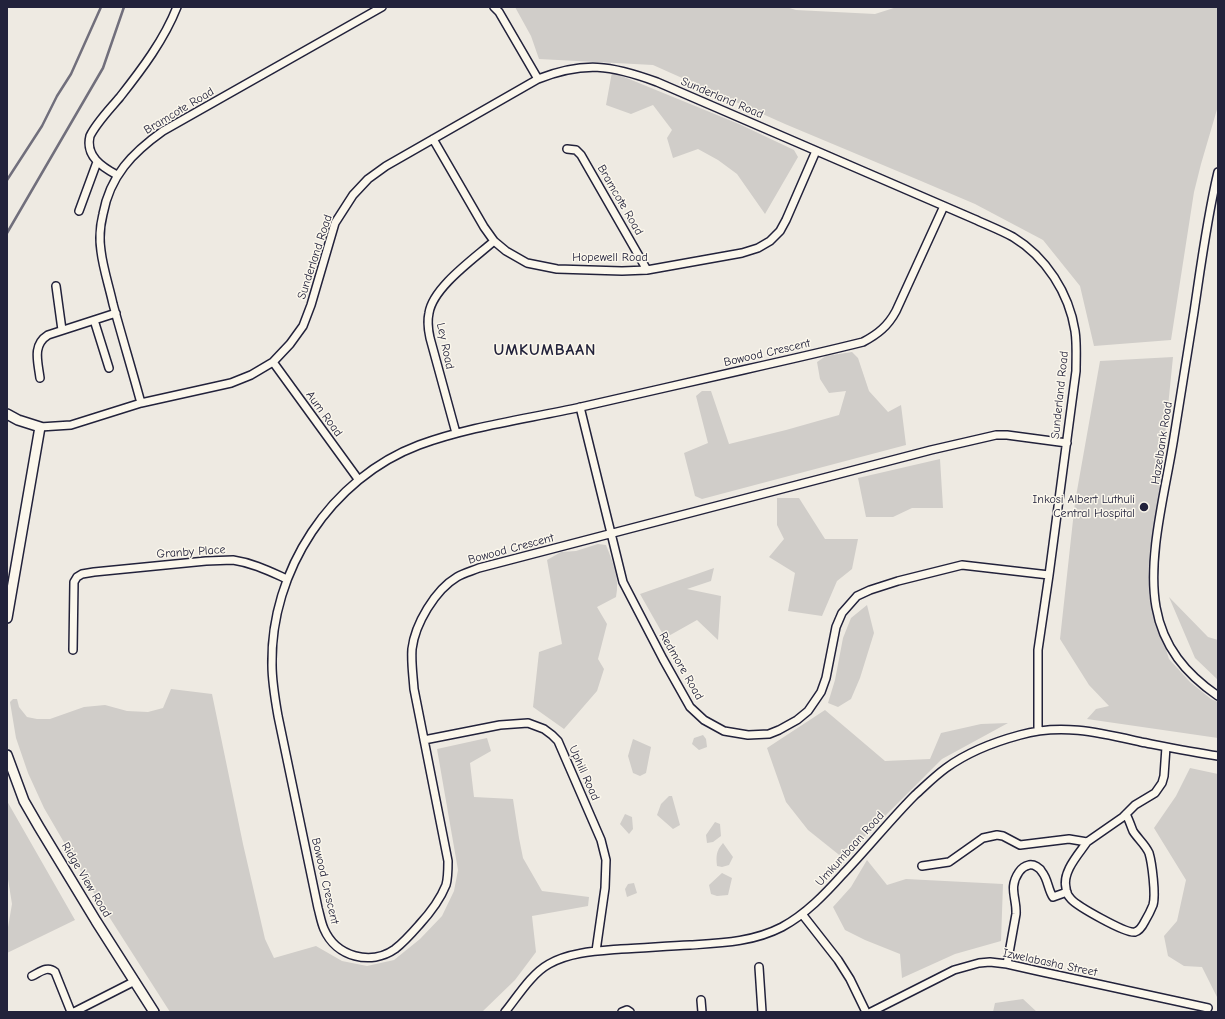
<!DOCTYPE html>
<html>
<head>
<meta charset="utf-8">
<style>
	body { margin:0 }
	#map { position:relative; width:1225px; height:1019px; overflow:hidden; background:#eeeae2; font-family:"Comic Neue",sans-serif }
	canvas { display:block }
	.frame { position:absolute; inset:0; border:8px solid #22223b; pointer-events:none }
</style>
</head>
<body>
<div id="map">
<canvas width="1225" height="1019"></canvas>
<div class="frame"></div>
</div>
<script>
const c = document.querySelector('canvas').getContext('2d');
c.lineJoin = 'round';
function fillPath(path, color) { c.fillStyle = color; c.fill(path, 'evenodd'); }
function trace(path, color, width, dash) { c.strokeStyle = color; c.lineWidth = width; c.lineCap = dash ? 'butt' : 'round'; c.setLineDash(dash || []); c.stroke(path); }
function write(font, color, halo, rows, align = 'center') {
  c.font = font + ' "Comic Neue",sans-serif'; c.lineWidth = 3; c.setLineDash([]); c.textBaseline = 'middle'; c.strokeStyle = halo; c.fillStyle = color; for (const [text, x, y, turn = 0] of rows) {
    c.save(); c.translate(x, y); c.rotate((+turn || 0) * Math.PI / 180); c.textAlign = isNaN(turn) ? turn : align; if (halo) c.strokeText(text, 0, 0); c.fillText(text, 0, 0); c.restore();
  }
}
fillPath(new Path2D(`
	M 515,7 L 786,7 L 796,10 L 875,14 L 897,7 L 1218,7 L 1218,106 L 1201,164 L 1194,192 L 1171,340 L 1094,346 L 1080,286 L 1043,240 L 975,204 L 921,181 L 785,124 L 653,65 L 539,59 L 531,36 Z
	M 612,72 L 739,124 L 794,150 L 798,157 L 765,214 L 737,174 L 718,160 L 698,149 L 673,158 L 667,138 L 672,130 L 653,105 L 631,114 L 606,105 Z
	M 852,352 L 858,358 L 869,391 L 888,412 L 901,405 L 906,445 L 702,499 L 695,496 L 684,453 L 708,443 L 696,396 L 702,391 L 711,391 L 729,444 L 786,430 L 839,415 L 846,391 L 829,393 L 820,379 L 817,362 L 826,356 Z
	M 1173,357 L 1149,595 L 1169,659 L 1190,682 L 1211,699 L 1218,702 L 1218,738 L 1087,719 L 1096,709 L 1109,706 L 1089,685 L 1060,639 L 1075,502 L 1100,361 Z
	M 940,459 L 943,508 L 912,508 L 893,517 L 866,517 L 858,478 Z
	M 777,498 L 799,498 L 825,539 L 858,539 L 852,569 L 837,581 L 822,616 L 788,611 L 795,573 L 769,557 L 784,539 L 777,525 Z
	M 598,544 L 606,545 C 613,563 620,578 616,597 L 597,607 L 607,624 L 598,659 L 604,669 L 597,691 L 564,729 L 533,707 L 539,652 L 562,644 L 547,560 L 561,552 L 576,551 Z
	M 714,568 L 711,581 L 687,589 L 721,596 L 718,640 L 697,620 L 665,638 L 640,594 Z
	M 1169,597 L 1208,637 L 1218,640 L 1218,680 L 1195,658 Z
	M 867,605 L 874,633 L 860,678 L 851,699 L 838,707 L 828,703 L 835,680 L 843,638 L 851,618 Z
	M 171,689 L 212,694 L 243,844 L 265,939 L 274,958 L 316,946 L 342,961 L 367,966 L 394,960 L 420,939 L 442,916 L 454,891 L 458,870 L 437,749 L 487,738 L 491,751 L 470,763 L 474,797 L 513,799 L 519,838 L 523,858 L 542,891 L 589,897 L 588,906 L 532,916 L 536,952 L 515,980 L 482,1012 L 170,1012 L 90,887 L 44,808 L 28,773 L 16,738 L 10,702 L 13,699 L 17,699 L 19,707 L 27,717 L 37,719 L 50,719 L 84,707 L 105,705 L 127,711 L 148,712 L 163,708 Z
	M 825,710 L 885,761 L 930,759 L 941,733 L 981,724 L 1008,723 L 942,759 L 843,858 L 808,830 L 786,802 L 767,748 Z
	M 703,735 L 706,739 L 707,747 L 699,750 L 692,744 L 694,738 Z
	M 633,739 L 651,747 L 646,773 L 640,776 L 633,773 L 628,756 Z
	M 1190,768 L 1218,774 L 1218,999 L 1202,967 L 1184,966 L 1168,956 L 1164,936 L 1177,921 L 1186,880 L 1154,828 L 1176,796 Z
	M 669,796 L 672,796 L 680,825 L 673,829 L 657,815 L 661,804 Z
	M 7,801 L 75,920 L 7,953 L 7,933 L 12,904 L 7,873 Z
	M 625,814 L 632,817 L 633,829 L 629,834 L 620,824 Z
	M 715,822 L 720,824 L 721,836 L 713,842 L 707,843 L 706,835 Z
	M 723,843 L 733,857 L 729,865 L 722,867 L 717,866 C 716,856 716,851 723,843 Z
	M 867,860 L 887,885 L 906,879 L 1003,884 L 1001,941 L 955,954 L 902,978 L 900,954 L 865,940 L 845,930 L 833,907 L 851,887 Z
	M 722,873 L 732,878 L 728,895 L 717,896 L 711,894 L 709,885 Z
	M 634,883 L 637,893 L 627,897 L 625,889 L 628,884 Z
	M 1023,999 L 1037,1012 L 993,1012 L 995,1003 Z`), '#d0cdc9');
trace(new Path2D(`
	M 7,180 L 42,126 L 57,96 L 71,74 L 101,7
	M 7,233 L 103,68 L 124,7`), '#716f7c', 2.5);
const minor = new Path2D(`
	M 494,7 L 499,12 L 538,79
	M 433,139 L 484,227 L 494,241 L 506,251 L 527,263 L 557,269 L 622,271 L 647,270 L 742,253 L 758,248 L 770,241 L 780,231 L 786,220 L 816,151
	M 567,149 L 576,150 L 581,155 L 647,270
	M 1218,172 C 1207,218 1201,265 1194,312 C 1187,354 1181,395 1174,437 C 1166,489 1147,556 1156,607 C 1163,647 1186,674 1218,696
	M 117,175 C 102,167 85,156 90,136 C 97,122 110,109 120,97 C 142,69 164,40 177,7
	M 944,206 L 896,311 C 888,326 878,334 863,342 C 823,352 783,361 743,370 C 689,382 635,395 581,407 C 527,419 471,426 419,445 C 331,478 270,571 272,665 C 272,682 275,699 278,716 L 318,908 C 320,915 321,922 324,929 C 336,957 371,966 395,949 C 404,942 412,933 419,925 C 430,913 440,900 446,885 C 448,878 448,868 448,861 L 414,689 C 413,675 411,662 412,649 C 415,624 435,590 457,577 C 464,573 472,571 479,568 L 931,450 L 996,435 L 1007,435 L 1067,443
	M 79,211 L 97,162
	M 56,286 L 62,330
	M 94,320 L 109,368
	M 273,362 L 358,479
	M 40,378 C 38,362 32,345 48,335 L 116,313
	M 141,403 C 132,370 122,337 113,304 C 109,286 103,268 101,251 C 99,238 100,226 103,214 C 110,176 132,153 163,131 L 382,7
	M 580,407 L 623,582 L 663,659 L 690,707 L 704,720 L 724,731 L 748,735 L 769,734 L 779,730 L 797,720 L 808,711 L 821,692 L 826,678 L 836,627 L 842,613 L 857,596 L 870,590 L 898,581 L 962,565 L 1049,575
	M 40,427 L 71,425 L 141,403 L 231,383 L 251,375 L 273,362 L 290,344 L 303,326 L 311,305 L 335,223 L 353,195 L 368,179 L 386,166 L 538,79 C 584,61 611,65 657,82 L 974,219 C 987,225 1000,230 1013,237 C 1046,257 1069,293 1075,331 C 1077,344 1076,357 1076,371 L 1049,575 L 1038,650 L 1038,731
	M 456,433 L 430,338 C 428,329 427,322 429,313 C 433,287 475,258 494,241
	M 73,650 L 74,582 L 77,577 L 82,574 L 94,572 L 206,561 L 233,560 C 253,563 269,571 287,579
	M 424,740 L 500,725 L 528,723 L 544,729 L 552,735 L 558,741 L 601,840 L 606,860 L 605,888 L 596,951
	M 1087,842 C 1078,855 1062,872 1066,888 C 1066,892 1068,896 1071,899 C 1077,906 1126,934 1135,932 C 1139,931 1143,925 1145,921 C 1148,916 1151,910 1153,905 C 1156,895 1152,863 1149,853 C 1145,844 1138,839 1133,831 C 1131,826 1129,820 1126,814
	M 922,866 L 949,862 L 983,838 L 997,835 L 1003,836 L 1020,845 L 1069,839 L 1087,842 L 1123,817 L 1135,805 L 1155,793 L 1162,783 L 1164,776 L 1166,747
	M 802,914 L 838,960 L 850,979 L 866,1012
	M 1007,964 L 1016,914 C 1017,898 1008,888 1019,872 C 1021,869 1025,866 1029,865 C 1034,864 1040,868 1042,872 C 1048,879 1048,890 1053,897 L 1067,892
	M 759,967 L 762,1012
	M 32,976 C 39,973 47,965 55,972 L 71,1012
	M 701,1000 L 702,1012
	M 74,1012 L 135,981
	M 505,1012 C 518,996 531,974 549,964 C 570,952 597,951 621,949 C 644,948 667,946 690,945 C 722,943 753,942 782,927 C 806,914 825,894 843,874 C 868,848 890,820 915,795 C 925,786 935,776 946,768 C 968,752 994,742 1020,735 C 1062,723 1101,733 1141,742 C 1167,747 1192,752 1218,756
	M 622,1012 L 627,1010 L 630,1012
	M 871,1012 L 954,970 L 979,963 L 990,962 L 1007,964 L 1038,971 L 1208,1008`);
const tertiary = new Path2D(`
	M 7,414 L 18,420 L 40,427 L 7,618
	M 7,755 L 24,801 L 39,827 L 96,921 L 154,1012`);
trace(minor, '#22223b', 10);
trace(tertiary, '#22223b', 12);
trace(minor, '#fbf7ec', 7);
trace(tertiary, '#fbf7ec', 9);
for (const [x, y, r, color] of [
	[1144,507,5,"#22223b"]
]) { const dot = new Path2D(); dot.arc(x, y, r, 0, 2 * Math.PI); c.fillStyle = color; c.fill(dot); trace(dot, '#fbf7ec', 1.5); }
write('12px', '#22223b', '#fbf7ec', [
	["Sunderland Road",722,98,23],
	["Bramcote Road",179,111,-31],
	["Bramcote Road",620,200,60],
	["Sunderland Road",315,257,-72],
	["Hopewell Road",610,258],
	["Ley Road",445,346,78],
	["Bowood Crescent",767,353,-13],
	["Sunderland Road",1060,395,-84],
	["Aum Road",324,414,54],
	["Hazelbank Road",1162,443,-81],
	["Bowood Crescent",511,549,-15],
	["Granby Place",191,552,-4],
	["Redmore Road",681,666,60],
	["Uphill Road",584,773,66],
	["Umkumbaan Road",850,849,-48],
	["Ridge View Road",86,880,59],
	["Bowood Crescent",325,881,77],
	["Izwelabasha Street",1050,963,12]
]);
write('12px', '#22223b', '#fbf7ec', [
	["Inkosi Albert Luthuli",1135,500],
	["Central Hospital",1135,514]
], 'right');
c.letterSpacing = '1px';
write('bold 16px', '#22223b', '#fbf7ec', [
	["UMKUMBAAN",545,350]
]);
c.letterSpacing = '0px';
</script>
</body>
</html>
